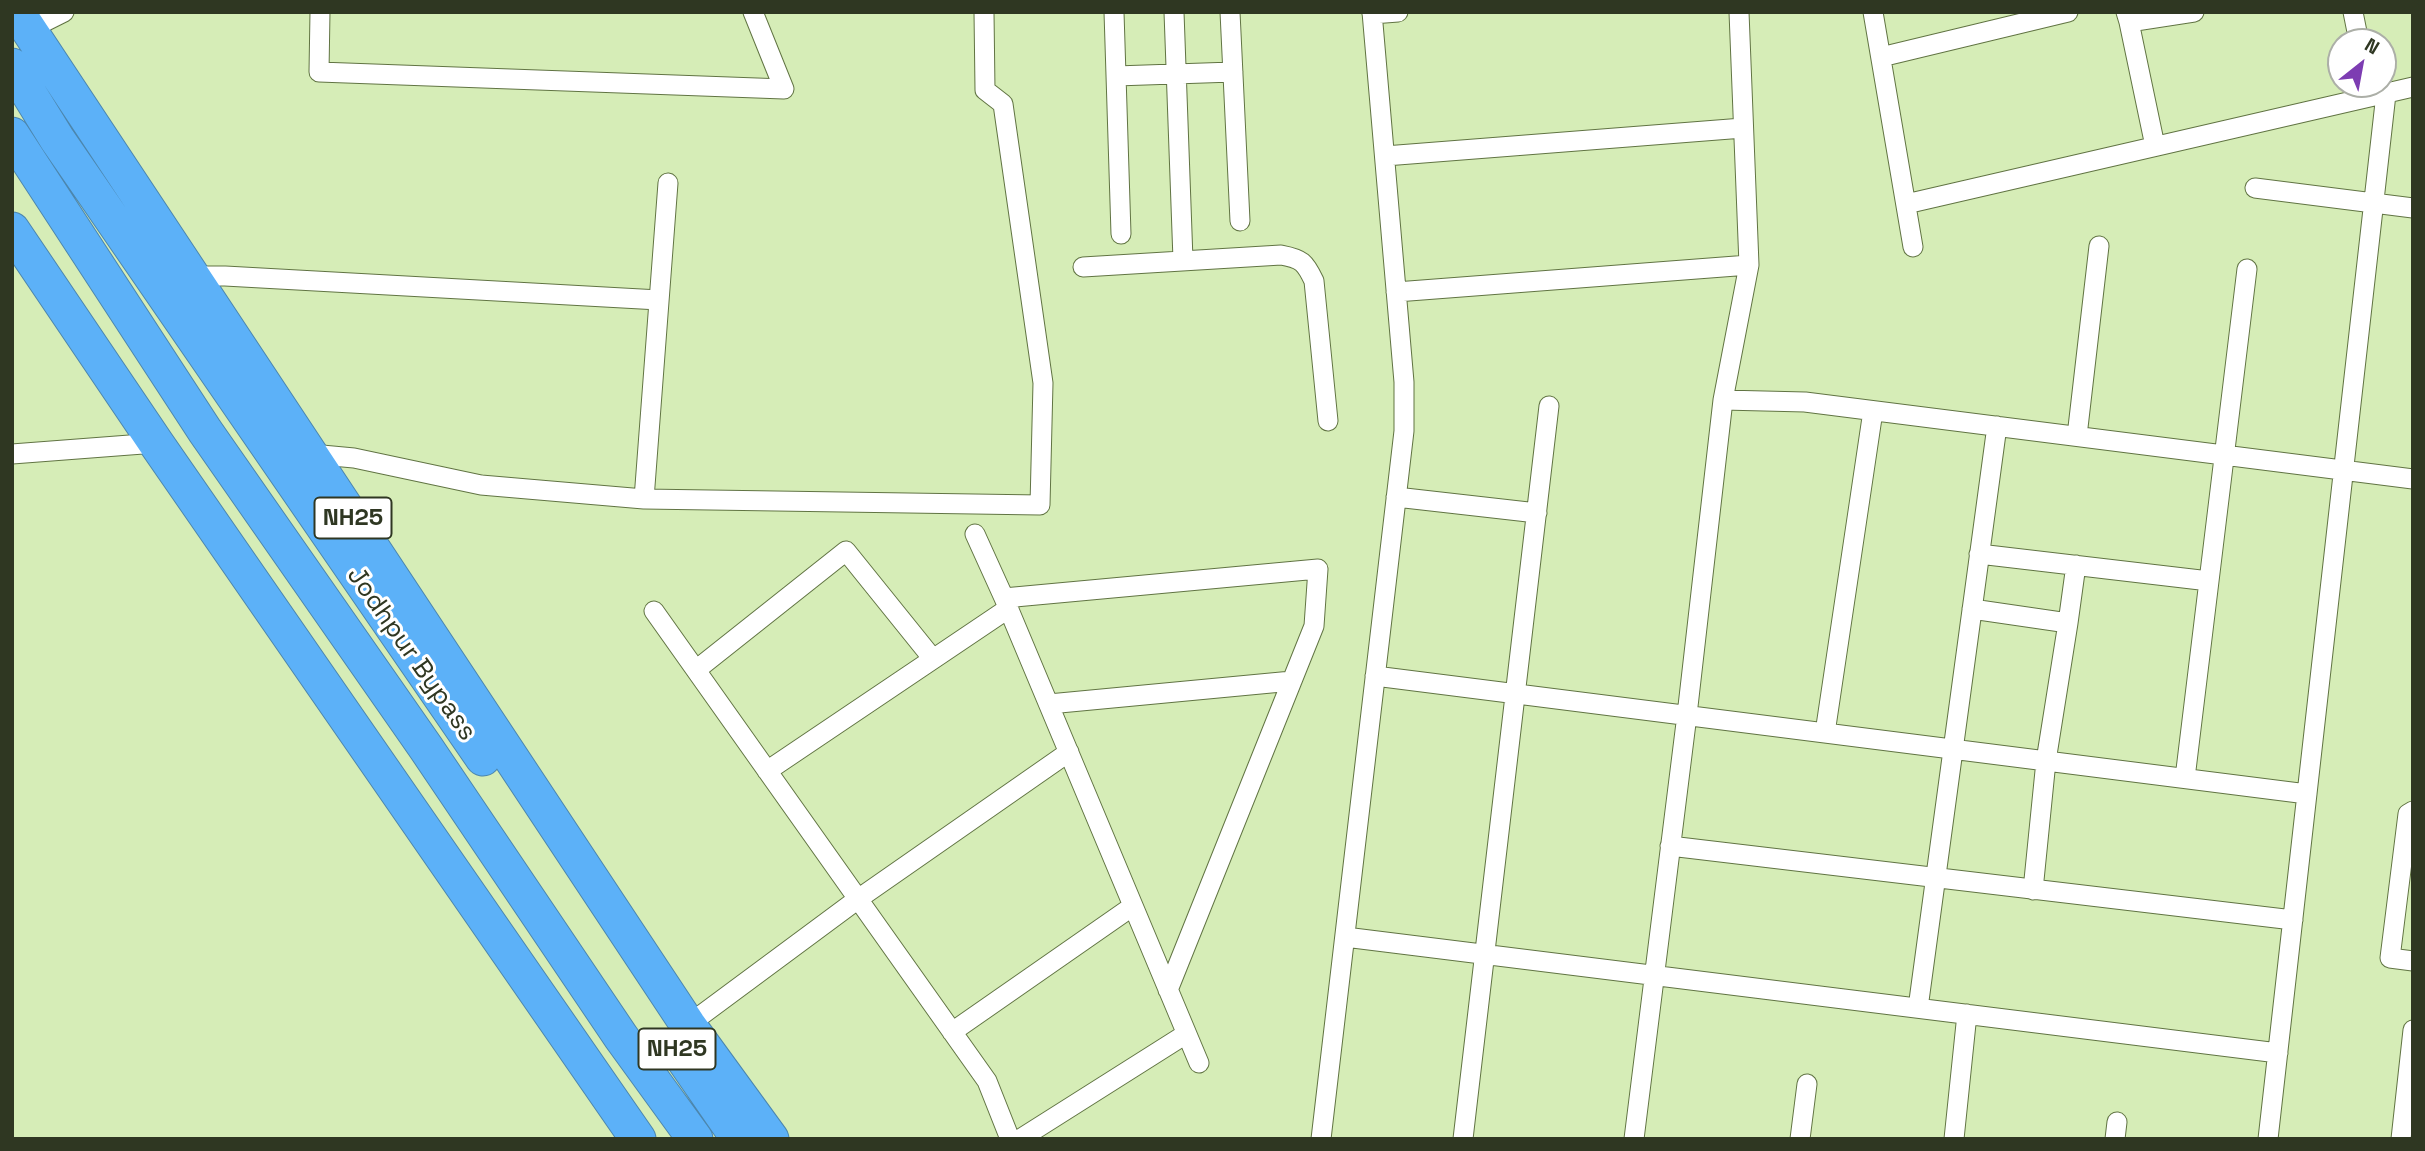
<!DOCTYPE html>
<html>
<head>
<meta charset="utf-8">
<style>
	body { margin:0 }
	#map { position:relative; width:2425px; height:1151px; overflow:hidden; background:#d6edb7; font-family:"Space Grotesk",sans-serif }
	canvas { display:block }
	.frame { position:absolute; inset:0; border:14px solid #2f3722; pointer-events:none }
	.north { position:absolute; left:2327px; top:28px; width:70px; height:70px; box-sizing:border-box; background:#fff; border:2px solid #acafa7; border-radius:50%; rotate:31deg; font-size:19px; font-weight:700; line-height:28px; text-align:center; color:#2f3722 }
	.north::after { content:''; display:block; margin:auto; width:24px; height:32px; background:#7d3db2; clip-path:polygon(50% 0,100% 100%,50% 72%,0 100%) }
</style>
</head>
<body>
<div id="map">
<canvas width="2425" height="1151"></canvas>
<div class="frame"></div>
<div class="north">N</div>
</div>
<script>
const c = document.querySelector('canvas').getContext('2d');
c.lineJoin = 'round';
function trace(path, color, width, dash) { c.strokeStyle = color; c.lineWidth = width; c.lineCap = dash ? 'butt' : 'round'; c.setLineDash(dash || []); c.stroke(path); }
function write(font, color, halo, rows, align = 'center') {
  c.font = font + ' "Space Grotesk",sans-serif'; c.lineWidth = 6; c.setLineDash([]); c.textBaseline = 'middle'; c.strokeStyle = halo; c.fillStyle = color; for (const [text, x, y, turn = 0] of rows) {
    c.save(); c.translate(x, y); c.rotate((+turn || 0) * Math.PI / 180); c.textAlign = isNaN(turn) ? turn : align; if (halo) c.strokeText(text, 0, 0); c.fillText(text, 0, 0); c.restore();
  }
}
const street = new Path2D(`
	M 320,12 L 319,72 L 784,89 L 753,12
	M 1114,12 L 1121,234
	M 1174,12 L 1183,260
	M 1230,12 L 1240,221
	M 1873,12 L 1913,247
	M 2126,12 L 2129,22 L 2194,12
	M 2353,12 L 2359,42
	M 1372,14 L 1398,12
	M 2129,22 L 2155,146
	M 28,30 L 64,12
	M 1881,57 L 2068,12
	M 1116,76 L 1233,72
	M 1385,156 L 1743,128
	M 2255,188 L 2413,208
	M 1906,204 L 2413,87
	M 1083,267 L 1281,255 C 1302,259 1305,262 1314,281 L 1328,421
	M 193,276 L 225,276 L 659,300
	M 1396,292 L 1749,265
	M 1723,400 L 1805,402 L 2413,479
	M 2077,436 L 2099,246
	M 12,454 L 156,443
	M 311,454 L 354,458 L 481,485 L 644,499 L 1040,505 L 1043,383 L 1003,104 L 985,90 L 984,12
	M 1396,497 L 1537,513
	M 644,499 L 668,183
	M 975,534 L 1004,598 L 1199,1063
	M 1979,554 L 2209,581
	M 1004,598 L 1318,569 L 1314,626 L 1168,990
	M 1972,609 L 2068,623 L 2046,761 L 2033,890
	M 654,611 L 987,1081 L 1010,1139
	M 2068,623 L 2076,565
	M 696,670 L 846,551 L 933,659
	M 1375,676 L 2307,794
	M 1049,704 L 1292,681
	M 1825,733 L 1873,411
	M 767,771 L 1009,608
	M 2185,778 L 2247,269
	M 2413,811 L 2408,814 L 2390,958 L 2413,961
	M 1670,846 L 2293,920
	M 1345,937 L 2278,1053
	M 1918,1008 L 1997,426
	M 688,1025 L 858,899 L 1069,752
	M 952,1032 L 1133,906
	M 1020,1139 L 1186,1034
	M 1321,1139 L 1404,431 L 1404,382 L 1372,12
	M 1463,1139 L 1549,406
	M 1634,1139 L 1687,715 L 1723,400 L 1749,265 L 1739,12
	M 1800,1139 L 1807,1084
	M 1954,1139 L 1967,1014
	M 2115,1139 L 2117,1122
	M 2268,1139 L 2386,94
	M 2401,1139 L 2413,1030`);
const highway = new Path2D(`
	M 17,12 L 688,1025 L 771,1139
	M 12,66 L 57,139 L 483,758
	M 12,135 L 205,431 L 426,748 L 621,1037 L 695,1139
	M 12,230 L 156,443 L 638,1139
	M 681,1055 L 739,1139`);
trace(street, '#617443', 21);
trace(highway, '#4c86ad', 37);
trace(street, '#fff', 19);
trace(highway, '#5cb1f8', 35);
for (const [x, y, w] of [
	[353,518,77],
	[677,1049,77]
]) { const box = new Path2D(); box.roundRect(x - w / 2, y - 20.5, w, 41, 5); c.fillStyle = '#fff'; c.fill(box); trace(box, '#2f3722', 2); }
write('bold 24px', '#2f3722', null, [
	["NH25",353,518],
	["NH25",677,1049]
]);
write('26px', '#2f3722', '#fff', [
	["Jodhpur Bypass",411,654,55]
]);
</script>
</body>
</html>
